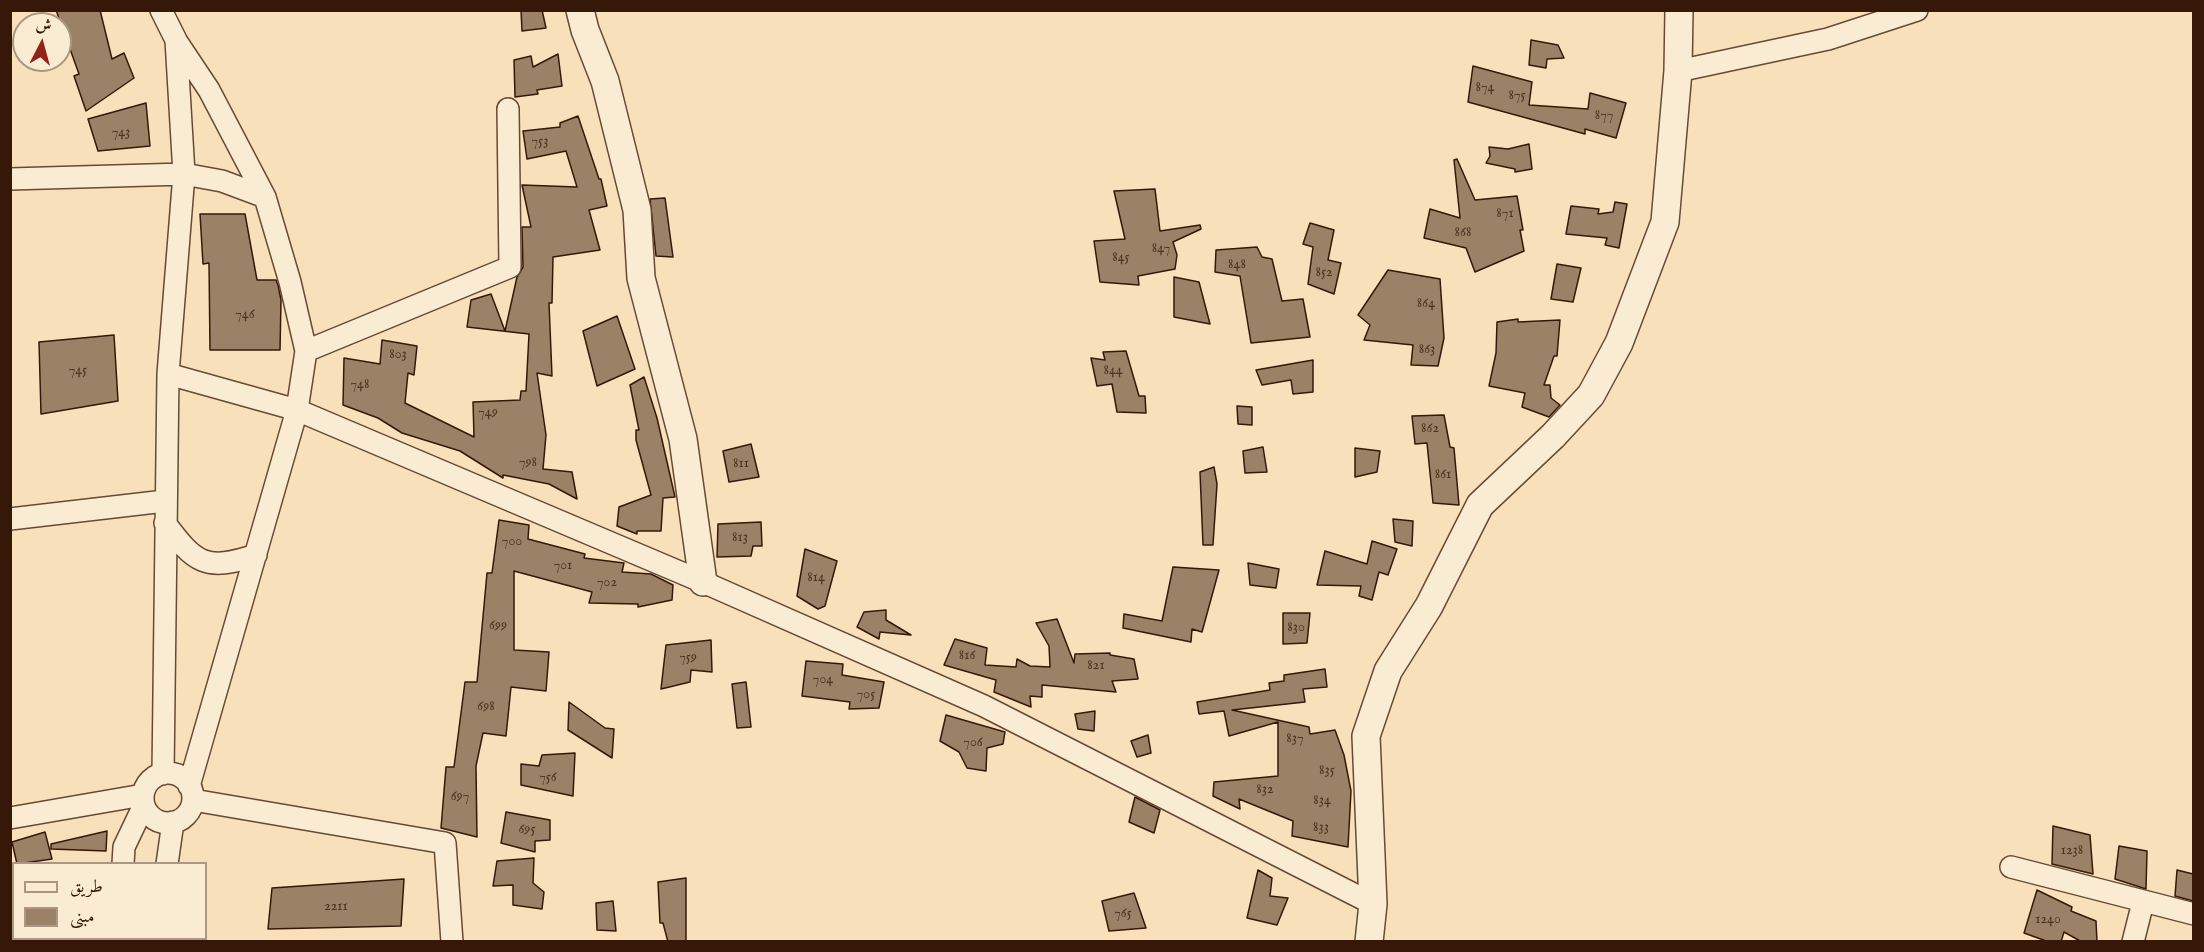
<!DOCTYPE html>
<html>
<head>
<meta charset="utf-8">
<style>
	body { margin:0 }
	#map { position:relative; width:2204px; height:952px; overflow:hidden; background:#f8e1ba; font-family:"IM FELL English",Amiri,serif }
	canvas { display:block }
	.frame { position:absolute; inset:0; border:12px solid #361809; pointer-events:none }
	.legend { position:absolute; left:12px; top:862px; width:195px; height:78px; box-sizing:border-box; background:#faecd2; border:2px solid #ac9782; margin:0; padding:8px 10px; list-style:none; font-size:18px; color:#361809 }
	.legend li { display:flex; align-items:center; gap:12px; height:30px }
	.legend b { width:30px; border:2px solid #ac9782 }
	.north { position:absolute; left:12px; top:12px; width:60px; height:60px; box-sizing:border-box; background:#faecd2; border:2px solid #ac9782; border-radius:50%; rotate:6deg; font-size:16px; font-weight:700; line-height:24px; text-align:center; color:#361809 }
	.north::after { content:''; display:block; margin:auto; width:21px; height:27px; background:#8f2418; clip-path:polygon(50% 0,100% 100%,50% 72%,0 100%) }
</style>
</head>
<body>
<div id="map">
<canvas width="2204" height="952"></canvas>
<div class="frame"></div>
<ul class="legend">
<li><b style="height:8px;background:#faecd2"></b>طريق</li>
<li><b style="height:16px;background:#9b8165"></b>مبنى</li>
</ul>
<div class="north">ش</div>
</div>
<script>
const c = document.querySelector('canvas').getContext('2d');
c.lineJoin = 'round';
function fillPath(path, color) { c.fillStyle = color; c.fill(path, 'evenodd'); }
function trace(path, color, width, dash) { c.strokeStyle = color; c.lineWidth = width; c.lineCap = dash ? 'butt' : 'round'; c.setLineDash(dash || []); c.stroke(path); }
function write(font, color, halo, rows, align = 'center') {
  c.font = font + ' "IM FELL English",serif'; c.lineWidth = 4.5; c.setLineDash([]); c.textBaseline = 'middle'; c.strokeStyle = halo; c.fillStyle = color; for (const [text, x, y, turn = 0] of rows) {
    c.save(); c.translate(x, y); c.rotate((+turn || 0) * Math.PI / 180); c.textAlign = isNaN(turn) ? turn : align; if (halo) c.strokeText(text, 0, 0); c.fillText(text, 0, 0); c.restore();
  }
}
const building = new Path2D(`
	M 56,10 L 100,10 L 112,59 L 124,53 L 134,78 L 86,111 L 74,76 L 79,74 Z
	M 521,10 L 542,10 L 546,28 L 522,31 Z
	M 1531,40 L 1558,45 L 1564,58 L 1547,59 L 1546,68 L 1529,65 Z
	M 558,54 L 562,86 L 537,90 L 538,94 L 515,97 L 514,60 L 531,56 L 533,67 Z
	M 1473,66 L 1532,82 L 1529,105 L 1588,109 L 1590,93 L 1626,103 L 1616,138 L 1585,129 L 1585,134 L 1468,102 Z
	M 146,103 L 150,146 L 98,151 L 88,119 Z
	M 578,116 L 599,179 L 601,179 L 607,206 L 589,210 L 600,250 L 553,257 L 552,303 L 549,303 L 552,376 L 537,373 L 546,435 L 543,469 L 572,472 L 577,499 L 549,484 L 503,475 L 503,478 L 460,451 L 402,433 L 378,418 L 343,405 L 344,358 L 380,364 L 382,340 L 417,346 L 414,375 L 408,373 L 405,403 L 474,437 L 473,402 L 520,400 L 521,391 L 526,391 L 529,334 L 467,327 L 471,300 L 491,294 L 505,331 L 517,277 L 523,267 L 522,227 L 531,227 L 522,185 L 577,187 L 566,151 L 527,159 L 523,131 L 560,127 L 560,123 Z
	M 1529,144 L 1532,169 L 1515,172 L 1515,169 L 1486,163 L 1490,156 L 1489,147 L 1508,149 Z
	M 1457,159 L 1475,200 L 1517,196 L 1523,230 L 1520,230 L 1524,251 L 1475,272 L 1466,248 L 1424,238 L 1430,209 L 1460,218 L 1454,160 Z
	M 1155,189 L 1160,231 L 1200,225 L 1201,229 L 1173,242 L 1177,255 L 1175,269 L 1138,276 L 1139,285 L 1100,282 L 1094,241 L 1125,239 L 1114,191 Z
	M 665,198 L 673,257 L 656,256 L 650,199 Z
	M 1615,202 L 1627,204 L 1619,248 L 1605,245 L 1607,238 L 1566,234 L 1571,206 L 1599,209 L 1598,214 L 1613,212 Z
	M 200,214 L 245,214 L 257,280 L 276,280 L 278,285 L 281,300 L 280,350 L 210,350 L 209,263 L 203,264 Z
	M 1310,223 L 1334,230 L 1328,260 L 1341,263 L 1334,294 L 1308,284 L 1313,247 L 1303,244 Z
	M 1257,247 L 1262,257 L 1272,259 L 1282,301 L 1303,299 L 1310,337 L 1251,343 L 1240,276 L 1215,272 L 1216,250 Z
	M 1557,264 L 1581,268 L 1573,302 L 1551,299 Z
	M 1388,270 L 1440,279 L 1444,338 L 1438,366 L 1411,365 L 1413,345 L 1364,340 L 1370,325 L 1358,315 Z
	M 1174,277 L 1199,282 L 1210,324 L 1174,317 Z
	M 617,316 L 635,369 L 597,386 L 583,331 Z
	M 1518,319 L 1518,322 L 1560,320 L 1557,356 L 1554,356 L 1544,385 L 1550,385 L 1551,398 L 1560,405 L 1549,417 L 1522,407 L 1525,393 L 1489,386 L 1496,353 L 1497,322 Z
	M 114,335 L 118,401 L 41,414 L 39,342 Z
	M 1126,351 L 1139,396 L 1145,396 L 1146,413 L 1117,412 L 1112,384 L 1097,386 L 1091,358 L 1105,360 L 1103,352 Z
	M 1313,360 L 1313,392 L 1293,394 L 1291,380 L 1262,385 L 1256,370 Z
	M 644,377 L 657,418 L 675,497 L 663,498 L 661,531 L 637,531 L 637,534 L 617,526 L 619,507 L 651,495 L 636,440 L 636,430 L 639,430 L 630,385 Z
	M 1237,406 L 1252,407 L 1252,425 L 1238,424 Z
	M 1444,415 L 1450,447 L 1454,448 L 1459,505 L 1433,503 L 1427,443 L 1415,444 L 1412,416 Z
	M 751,444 L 759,477 L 729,482 L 723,451 Z
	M 1263,447 L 1267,472 L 1245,473 L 1243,451 Z
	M 1355,448 L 1380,451 L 1377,472 L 1355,477 Z
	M 1214,467 L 1217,484 L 1213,545 L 1203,545 L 1200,472 Z
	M 1393,519 L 1413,521 L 1412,546 L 1395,542 Z
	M 499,520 L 529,525 L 528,539 L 585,554 L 584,558 L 624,563 L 622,572 L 651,574 L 673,585 L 672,600 L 638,607 L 638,604 L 589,603 L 592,592 L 514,571 L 514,650 L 549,652 L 546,691 L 511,687 L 506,736 L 483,733 L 476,766 L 477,837 L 441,828 L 446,767 L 454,767 L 465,682 L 477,682 L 487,573 L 492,573 Z
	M 761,522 L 762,546 L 753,546 L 751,556 L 717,557 L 718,524 Z
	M 1372,541 L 1397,549 L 1388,575 L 1379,572 L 1372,600 L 1359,596 L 1361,586 L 1317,585 L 1325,551 L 1367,564 Z
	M 805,549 L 837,561 L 825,606 L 818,609 L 797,596 Z
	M 1248,563 L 1279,569 L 1276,588 L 1250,585 Z
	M 1173,567 L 1219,570 L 1202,632 L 1192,629 L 1191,642 L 1123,628 L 1124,614 L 1162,621 Z
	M 886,610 L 886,620 L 911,635 L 880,632 L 879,639 L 857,627 L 864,612 Z
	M 1283,613 L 1310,613 L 1307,643 L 1283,644 Z
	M 1057,619 L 1074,663 L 1075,654 L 1110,653 L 1110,655 L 1134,659 L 1138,679 L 1112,681 L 1116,692 L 1042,685 L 1042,697 L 1030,696 L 1031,707 L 994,692 L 996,680 L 944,665 L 955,639 L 987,648 L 985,665 L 1016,667 L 1017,659 L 1030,666 L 1050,667 L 1049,646 L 1036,623 Z
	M 711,640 L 712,672 L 691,670 L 690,682 L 661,689 L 666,645 Z
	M 806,661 L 843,664 L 842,675 L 884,682 L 879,708 L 849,709 L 850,702 L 802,696 Z
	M 1325,669 L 1327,687 L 1303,689 L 1305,702 L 1232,710 L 1309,727 L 1310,734 L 1335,730 L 1344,755 L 1351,791 L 1348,847 L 1292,836 L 1293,821 L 1239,799 L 1240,809 L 1213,796 L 1214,782 L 1278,776 L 1278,722 L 1229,736 L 1224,711 L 1199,714 L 1197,702 L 1270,690 L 1269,683 L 1284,681 L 1284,675 Z
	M 746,682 L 751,727 L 737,728 L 732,684 Z
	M 569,702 L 605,728 L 614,729 L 612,758 L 568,730 Z
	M 1095,711 L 1094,731 L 1078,729 L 1075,714 Z
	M 946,715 L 1005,732 L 1003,744 L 987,748 L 986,771 L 967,768 L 959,752 L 940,741 Z
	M 1148,735 L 1151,753 L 1137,757 L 1131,741 Z
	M 575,753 L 573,796 L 521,785 L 521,764 L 539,766 L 542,755 Z
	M 1135,797 L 1160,810 L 1154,833 L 1129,822 Z
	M 506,812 L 550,820 L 550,840 L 535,841 L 535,852 L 501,843 Z
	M 2053,826 L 2090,835 L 2093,874 L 2052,864 Z
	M 107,831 L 106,851 L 51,849 L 51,844 Z
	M 45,832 L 52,859 L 17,864 L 12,842 Z
	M 2119,846 L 2147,851 L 2146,889 L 2115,879 Z
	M 534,858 L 533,883 L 544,892 L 542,909 L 513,905 L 513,885 L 493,886 L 497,861 Z
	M 1258,870 L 1272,878 L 1270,896 L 1288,898 L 1277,925 L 1247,918 Z
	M 2177,870 L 2193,874 L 2193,901 L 2175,896 Z
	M 686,878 L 686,942 L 668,942 L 663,923 L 660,923 L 658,882 Z
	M 404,879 L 401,926 L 268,929 L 272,888 Z
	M 2037,890 L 2072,907 L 2071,911 L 2096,921 L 2097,942 L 2082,942 L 2064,932 L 2061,942 L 2049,942 L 2024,933 Z
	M 1134,893 L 1146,928 L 1109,931 L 1102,901 Z
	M 613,901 L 616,931 L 597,930 L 596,903 Z`);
fillPath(building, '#9b8165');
trace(building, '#361809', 1.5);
const minor = new Path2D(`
	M 161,10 L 176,40 L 184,174 L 168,374 L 163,774
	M 1678,71 L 1828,39 L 1917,10
	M 10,179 L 184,174 L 222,181 L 265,197
	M 306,351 L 510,267 L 508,109
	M 168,374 L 297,410 L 306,351 L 290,282 L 265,197 L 209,90 L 177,42
	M 10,519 L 165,501
	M 165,523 C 195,563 205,572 256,555
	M143 798a25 25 0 1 1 50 0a25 25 0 1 1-50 0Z
	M 189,786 L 297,410 L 703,582 L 984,706 L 1373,904
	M 193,800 L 445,843 L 452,942
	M 10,818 L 143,795
	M 123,864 L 124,847 L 144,805
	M 167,864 L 173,822
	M 2011,867 L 2194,914
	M 131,942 L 132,938
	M 2133,942 L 2143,902`);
const tertiary = new Path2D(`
	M 580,10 L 585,30 L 605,81 L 637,210 L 641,278 L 683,439 L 703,582
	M 1369,942 L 1373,904 L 1366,736 L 1388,671 L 1429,606 L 1480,505 L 1553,436 L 1591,395 L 1619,343 L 1665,222 L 1678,71 L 1679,10`);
trace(minor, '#664a35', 24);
trace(tertiary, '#664a35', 30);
trace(minor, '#faecd2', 21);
trace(tertiary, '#faecd2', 27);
write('14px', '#4f3220', null, [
	["874",1485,88],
	["875",1517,96],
	["877",1604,116],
	["743",121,133],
	["753",540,142],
	["871",1505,214],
	["868",1463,233],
	["847",1161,249],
	["845",1121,258],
	["848",1237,265],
	["852",1324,273],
	["864",1426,304],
	["746",245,315],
	["863",1427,350],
	["803",398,355],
	["745",78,371],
	["844",1113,371],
	["748",360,385],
	["749",488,413],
	["862",1430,429],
	["798",528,463],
	["811",741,464],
	["861",1443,475],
	["813",740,538],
	["700",512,542],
	["701",563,566],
	["814",816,578],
	["702",607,583],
	["699",498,626],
	["830",1296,628],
	["816",967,656],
	["759",688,658],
	["821",1096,666],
	["704",823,680],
	["705",866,695],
	["698",486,707],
	["837",1295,739],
	["706",973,743],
	["835",1327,771],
	["756",548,778],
	["832",1265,790],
	["697",460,797],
	["834",1322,801],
	["833",1321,828],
	["695",527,830],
	["1238",2072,851],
	["2211",336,907],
	["765",1123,914],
	["1240",2048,920]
]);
</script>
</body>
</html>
